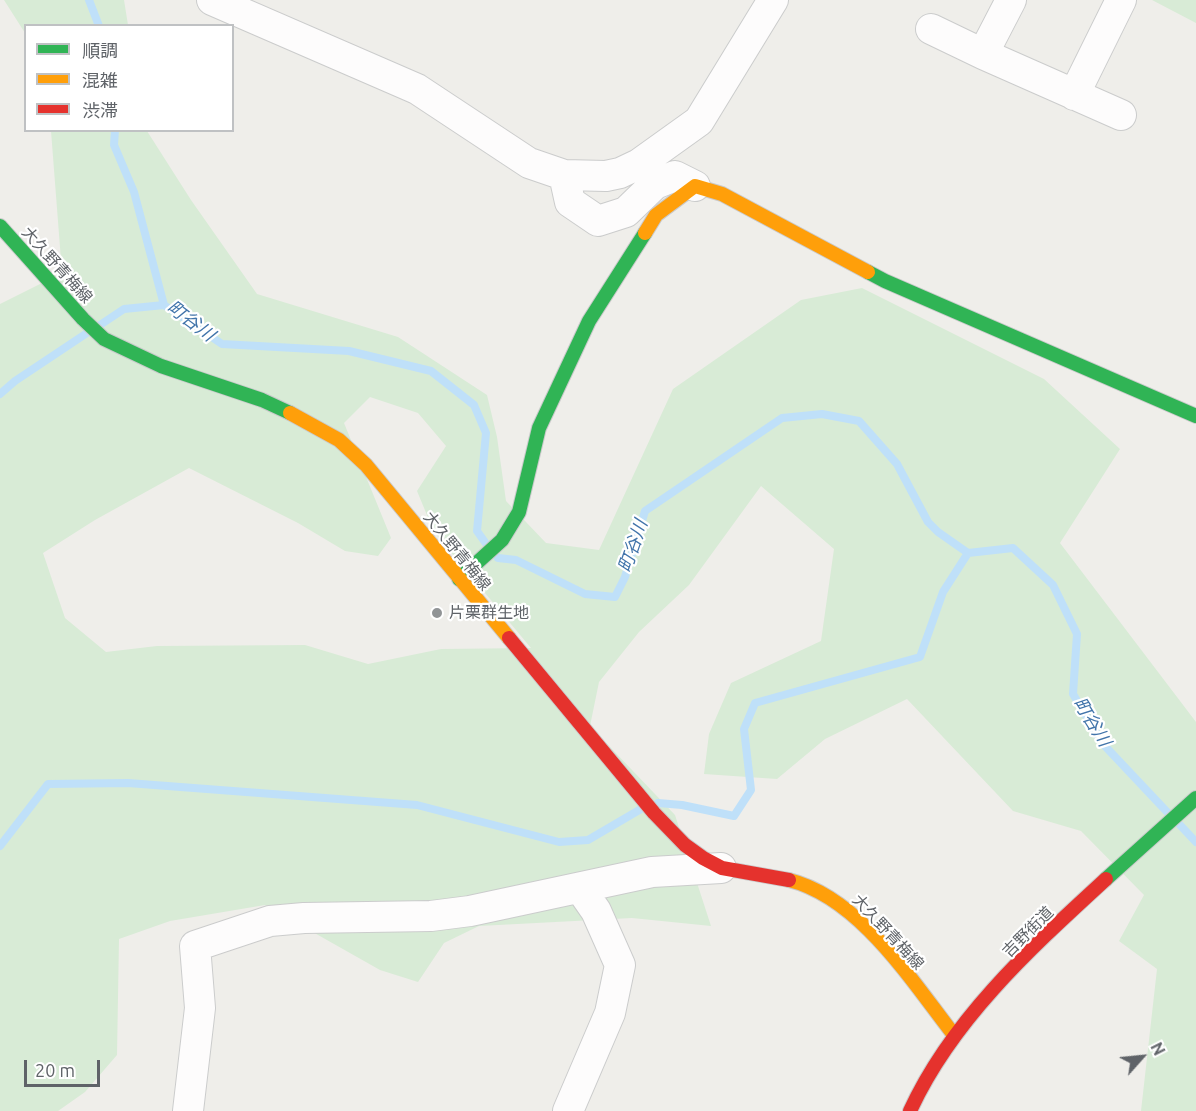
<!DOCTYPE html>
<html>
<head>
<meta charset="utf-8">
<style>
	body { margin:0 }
	#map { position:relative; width:1196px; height:1111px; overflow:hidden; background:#efeeea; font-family:Ubuntu,"Noto Sans JP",sans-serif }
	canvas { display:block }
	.legend { position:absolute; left:24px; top:24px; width:210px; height:108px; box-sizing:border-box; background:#fff; border:2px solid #bfc1c3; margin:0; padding:8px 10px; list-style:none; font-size:18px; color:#5f6368 }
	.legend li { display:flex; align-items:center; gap:12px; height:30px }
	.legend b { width:30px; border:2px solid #bfc1c3 }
	.north { position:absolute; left:1112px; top:1027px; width:60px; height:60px; -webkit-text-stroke:4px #fff; paint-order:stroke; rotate:63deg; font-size:16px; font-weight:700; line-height:24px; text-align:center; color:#5f6368 }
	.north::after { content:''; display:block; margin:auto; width:21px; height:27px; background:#5f6368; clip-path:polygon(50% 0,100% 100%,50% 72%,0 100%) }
	.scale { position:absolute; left:24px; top:1060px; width:76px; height:27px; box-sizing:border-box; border:3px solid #5f6368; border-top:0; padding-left:8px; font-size:18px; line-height:21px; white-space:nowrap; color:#5f6368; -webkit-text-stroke:4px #fff; paint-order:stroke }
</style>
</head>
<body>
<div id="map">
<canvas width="1196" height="1111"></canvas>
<ul class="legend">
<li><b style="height:8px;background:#30b455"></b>順調</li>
<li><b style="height:8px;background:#ff9f0a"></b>混雑</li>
<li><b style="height:8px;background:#e5322d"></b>渋滞</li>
</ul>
<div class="north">N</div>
<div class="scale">20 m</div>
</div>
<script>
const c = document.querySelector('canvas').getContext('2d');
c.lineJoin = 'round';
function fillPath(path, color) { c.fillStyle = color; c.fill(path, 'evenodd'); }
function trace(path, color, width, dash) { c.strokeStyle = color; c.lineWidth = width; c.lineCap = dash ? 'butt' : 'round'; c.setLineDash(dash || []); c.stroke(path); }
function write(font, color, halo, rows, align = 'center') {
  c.font = font + ' Ubuntu,"Noto Sans JP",sans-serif'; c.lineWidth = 4.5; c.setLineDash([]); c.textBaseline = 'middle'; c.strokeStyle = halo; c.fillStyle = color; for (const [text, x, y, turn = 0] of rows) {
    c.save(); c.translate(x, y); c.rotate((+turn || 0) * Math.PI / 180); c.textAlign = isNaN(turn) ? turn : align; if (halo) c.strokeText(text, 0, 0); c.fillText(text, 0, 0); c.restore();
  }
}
fillPath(new Path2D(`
	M 4,0 L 124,0 L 128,25 L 26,26 L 25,33 Z
	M 1152,0 L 1196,0 L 1196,23 Z
	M 51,131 L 147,131 L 191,200 L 257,294 L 398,337 L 487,395 L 497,437 L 506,501 L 546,543 L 599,550 L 673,389 L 801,300 L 862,288 L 1044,379 L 1120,449 L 1060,543 L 1196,722 L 1196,1111 L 1141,1111 L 1157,969 L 1119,941 L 1144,895 L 1081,831 L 1013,811 L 907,699 L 825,739 L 777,779 L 704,774 L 709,734 L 731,683 L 821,641 L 834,549 L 761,486 L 689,585 L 639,632 L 599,682 L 590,726 L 675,815 L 711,926 L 632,918 L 479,926 L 444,943 L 418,982 L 380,970 L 265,905 L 170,921 L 119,939 L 117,1055 L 85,1092 L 58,1111 L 0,1111 L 0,304 L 62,273 ZM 370,397 L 418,413 L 446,446 L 417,491 L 434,532 L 531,648 L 441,649 L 368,664 L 305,645 L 157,646 L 106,652 L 65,618 L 43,553 L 95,520 L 189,468 L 298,523 L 345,551 L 378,556 L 391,538 L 344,423 Z`), '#d8ebd6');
trace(new Path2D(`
	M 89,0 L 99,26
	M 115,130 L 114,145 L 134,192 L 164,305 L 222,344 L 349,351 L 431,371 L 474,405 L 486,433 L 477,531 L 487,545
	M 100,325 L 124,309 L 164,305
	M 0,394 L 15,381 L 87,333
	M 498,558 L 516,560 L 585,594 L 615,597 L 625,577 L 645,511 L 782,418 L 822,414 L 859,421 L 897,464 L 928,522 L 938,532 L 968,553 L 1013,548 L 1053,585 L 1077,634 L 1073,694 L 1103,744 L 1169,814
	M 658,803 L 682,805 L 734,816 L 751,790 L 744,729 L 755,703 L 920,657 L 943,592 L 968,553
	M 1180,825 L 1196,842
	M 0,846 L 48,784 L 128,783 L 417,805 L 559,842 L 588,840 L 641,809`), '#bfe0f9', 8);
const street = new Path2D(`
	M 212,0 L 417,89 L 529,163 L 564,175 L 606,176 L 620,173 L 639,164 L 699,121 L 773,0
	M 931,29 L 983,54 L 1121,115
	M 983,54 L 1011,0
	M 1074,95 L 1121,0
	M 564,175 L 570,202 L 598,221 L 626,212 L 655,184 L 675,176 L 695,186
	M 188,1111 L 200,1008 L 195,946 L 270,921 L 304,918 L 431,916 L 470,911 L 652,872 L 721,868
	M 568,1111 L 610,1013 L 620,965 L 596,911 L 580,888`);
const fast = new Path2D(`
	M 0,226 L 83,319 L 104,339 L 161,366 L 262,400 L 290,413
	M 868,272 L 885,281 L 1196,416
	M 459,579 L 502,540 L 519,512 L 539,428 L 589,321 L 645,233
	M 1106,879 L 1196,798`);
const slow = new Path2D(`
	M 645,233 L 656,215 L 695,186 L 722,194 L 868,272
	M 290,413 L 339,440 L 366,465 L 509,638
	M 789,880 C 860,898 911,980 954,1035`);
const jam = new Path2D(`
	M 509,638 L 654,813 L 685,845 L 703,858 L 722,868 L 789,880
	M 910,1111 C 952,1019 1032,947 1106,879`);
trace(street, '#cbcccc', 32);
trace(fast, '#cacacb', 16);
trace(slow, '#cacacb', 16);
trace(jam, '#cacacb', 16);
trace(street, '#fdfcfc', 30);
trace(fast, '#30b455', 14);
trace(slow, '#ff9f0a', 14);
trace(jam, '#e5322d', 14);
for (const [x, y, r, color] of [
	[437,613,6,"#919496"]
]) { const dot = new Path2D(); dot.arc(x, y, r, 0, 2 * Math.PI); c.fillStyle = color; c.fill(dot); trace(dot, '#fff', 2); }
write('16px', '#5f6368', '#fff', [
	["大久野青梅線",57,265,48],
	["大久野青梅線",457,551,51],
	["大久野青梅線",888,932,47],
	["吉野街道",1028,932,-45]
]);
write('16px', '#5f6368', '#fff', [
	["片栗群生地",449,613]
], 'left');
write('italic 18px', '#4174aa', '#fff', [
	["町谷川",191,321,37],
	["町谷川",633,546,-71],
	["町谷川",1092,722,58]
]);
</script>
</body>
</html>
